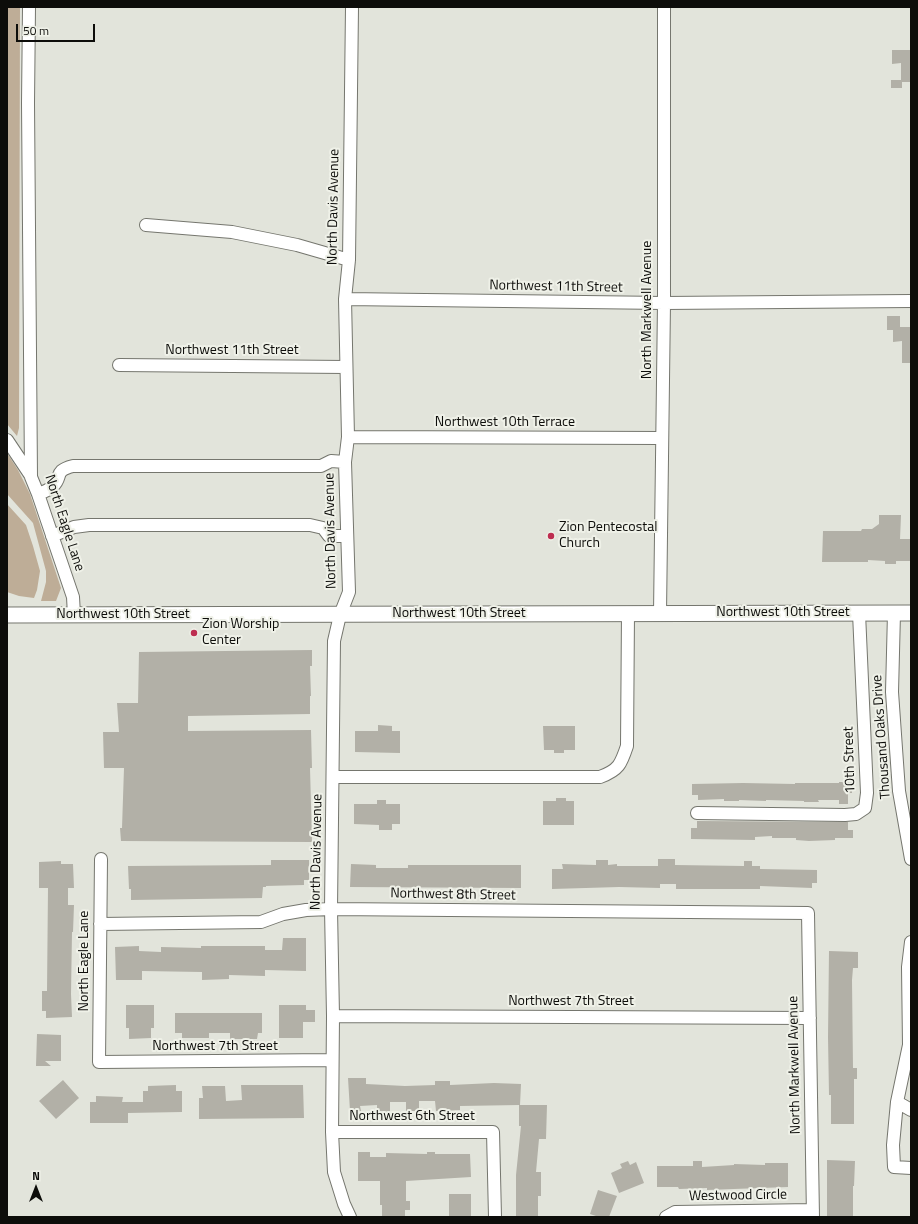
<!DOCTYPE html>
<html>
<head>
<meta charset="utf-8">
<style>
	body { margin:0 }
	#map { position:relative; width:918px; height:1224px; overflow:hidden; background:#e2e4db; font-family:"Titillium Web",sans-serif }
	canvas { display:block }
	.frame { position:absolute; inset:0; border:8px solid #0d0d0a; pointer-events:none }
	.north { position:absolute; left:16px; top:1168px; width:40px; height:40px; -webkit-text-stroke:3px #eff1e8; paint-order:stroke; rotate:0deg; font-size:11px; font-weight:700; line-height:16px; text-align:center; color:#0d0d0a }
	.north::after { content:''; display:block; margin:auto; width:14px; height:18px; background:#0d0d0a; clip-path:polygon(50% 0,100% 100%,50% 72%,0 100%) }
	.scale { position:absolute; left:16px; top:24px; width:79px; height:18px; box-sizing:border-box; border:2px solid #0d0d0a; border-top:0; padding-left:5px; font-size:12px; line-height:14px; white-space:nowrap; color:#0d0d0a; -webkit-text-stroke:3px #eff1e8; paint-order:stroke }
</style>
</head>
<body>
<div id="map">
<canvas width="918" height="1224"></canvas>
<div class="frame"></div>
<div class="north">N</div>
<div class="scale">50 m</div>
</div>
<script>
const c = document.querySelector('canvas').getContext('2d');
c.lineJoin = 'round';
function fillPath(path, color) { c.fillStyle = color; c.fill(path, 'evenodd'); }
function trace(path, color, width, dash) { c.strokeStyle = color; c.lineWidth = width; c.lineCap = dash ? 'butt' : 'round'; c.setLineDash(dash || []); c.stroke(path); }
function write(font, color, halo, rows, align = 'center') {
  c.font = font + ' "Titillium Web",sans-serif'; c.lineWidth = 4; c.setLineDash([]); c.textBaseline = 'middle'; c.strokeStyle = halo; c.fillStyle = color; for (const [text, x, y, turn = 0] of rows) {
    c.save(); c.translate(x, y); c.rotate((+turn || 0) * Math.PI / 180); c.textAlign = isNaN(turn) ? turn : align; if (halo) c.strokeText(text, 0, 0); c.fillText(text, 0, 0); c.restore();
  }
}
fillPath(new Path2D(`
	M 7,7 L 20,7 L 19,428 L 17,436 L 7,424 Z
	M 7,453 L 18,470 L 30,494 L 61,588 L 56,601 L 41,601 L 46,582 L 46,571 L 33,523 L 7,494 Z
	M 7,504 L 26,525 L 33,546 L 40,571 L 37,590 L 34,598 L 19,596 L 7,592 Z`), '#bead97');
fillPath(new Path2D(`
	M 892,50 L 910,50 L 911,82 L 902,82 L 902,88 L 891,88 L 891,80 L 901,80 L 901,63 L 892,64 Z
	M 887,316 L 900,316 L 900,327 L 911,327 L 911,363 L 902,363 L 902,341 L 893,342 L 893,330 L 887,330 Z
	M 879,515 L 901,515 L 900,539 L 911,539 L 911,561 L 896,561 L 896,564 L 885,564 L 885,561 L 868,560 L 868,562 L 822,562 L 823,531 L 861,531 L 862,529 L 872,529 L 879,524 Z
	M 312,650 L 312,666 L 310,666 L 311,696 L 310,696 L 310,714 L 188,716 L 188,731 L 311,730 L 312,768 L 310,768 L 312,842 L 121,841 L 120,828 L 122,828 L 124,768 L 104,768 L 103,732 L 119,732 L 117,703 L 138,703 L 139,652 Z
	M 378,725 L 392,726 L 392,731 L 400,731 L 400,753 L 355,752 L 355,731 L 378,731 Z
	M 543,726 L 575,726 L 575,750 L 564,750 L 564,753 L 554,753 L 554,750 L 544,750 Z
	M 839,782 L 852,782 L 852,793 L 848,793 L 848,804 L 839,804 L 839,800 L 818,800 L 819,802 L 804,802 L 804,801 L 766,800 L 766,801 L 739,800 L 739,801 L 724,801 L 724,799 L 698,800 L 698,795 L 692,795 L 692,784 L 743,783 L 795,784 L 795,783 L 839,783 Z
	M 556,798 L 566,798 L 566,801 L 574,801 L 574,825 L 543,825 L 543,801 L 556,801 Z
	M 377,800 L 386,800 L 386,804 L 400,804 L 400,824 L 392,824 L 392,830 L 379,830 L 379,825 L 354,824 L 354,804 L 377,804 Z
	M 697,821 L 848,822 L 848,830 L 853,830 L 853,838 L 835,838 L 835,840 L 809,841 L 796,840 L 796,838 L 772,838 L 772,836 L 755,837 L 755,840 L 691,839 L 691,828 L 697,828 Z
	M 658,859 L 675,859 L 675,865 L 744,866 L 744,861 L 752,861 L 752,866 L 760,866 L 760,869 L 817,870 L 817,883 L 812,883 L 812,888 L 760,886 L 760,889 L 676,889 L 676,884 L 660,884 L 660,888 L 619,887 L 552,889 L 552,869 L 563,869 L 562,864 L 596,865 L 596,860 L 608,860 L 608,865 L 617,864 L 617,866 L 658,866 Z
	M 271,860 L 309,860 L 309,880 L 304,880 L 304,885 L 266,886 L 266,887 L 263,887 L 262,898 L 131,900 L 131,889 L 129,889 L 128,866 L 271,865 Z
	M 61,861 L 61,864 L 73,864 L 74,888 L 68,888 L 68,905 L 74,905 L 73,932 L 72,932 L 71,994 L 72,1017 L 46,1018 L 46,1011 L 42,1011 L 42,991 L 47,991 L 48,888 L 39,888 L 39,862 Z
	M 351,864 L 376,865 L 376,868 L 408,868 L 408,865 L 521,865 L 521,888 L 350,887 Z
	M 283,938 L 306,938 L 306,971 L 265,970 L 265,976 L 229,975 L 229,979 L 202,980 L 202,972 L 142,971 L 142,980 L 116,980 L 115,947 L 139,946 L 139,951 L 161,952 L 161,947 L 201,948 L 201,946 L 265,946 L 265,950 L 282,950 Z
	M 829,951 L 858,952 L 858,968 L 853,968 L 852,980 L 853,1068 L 857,1068 L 857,1079 L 854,1079 L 854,1124 L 831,1124 L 831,1095 L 829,1095 L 828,1037 Z
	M 126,1005 L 154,1005 L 154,1028 L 151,1028 L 151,1038 L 129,1039 L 129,1028 L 126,1028 Z
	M 279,1005 L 306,1005 L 306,1010 L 315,1010 L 315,1022 L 303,1022 L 303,1038 L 279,1038 Z
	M 175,1013 L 262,1013 L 262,1033 L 258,1033 L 257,1039 L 230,1039 L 230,1033 L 209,1033 L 209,1038 L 182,1038 L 182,1033 L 175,1033 Z
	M 37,1034 L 61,1035 L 61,1061 L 45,1061 L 51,1066 L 36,1066 Z
	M 348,1078 L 366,1078 L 366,1084 L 405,1086 L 435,1085 L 435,1081 L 450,1081 L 450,1085 L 494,1083 L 521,1084 L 520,1105 L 547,1105 L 546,1139 L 539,1139 L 536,1172 L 541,1172 L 541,1196 L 538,1196 L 538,1217 L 516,1217 L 516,1175 L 521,1126 L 519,1126 L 519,1105 L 460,1106 L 460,1110 L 436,1111 L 435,1101 L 419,1101 L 419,1111 L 406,1111 L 406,1102 L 390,1102 L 390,1112 L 377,1111 L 377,1105 L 360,1106 L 361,1111 L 350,1111 Z
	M 63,1080 L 79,1098 L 56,1119 L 39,1101 Z
	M 176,1085 L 176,1091 L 182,1091 L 182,1112 L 128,1113 L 128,1123 L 90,1123 L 90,1102 L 96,1102 L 96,1096 L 123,1097 L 122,1102 L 143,1102 L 143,1091 L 148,1091 L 148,1086 Z
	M 241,1085 L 303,1085 L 304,1118 L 199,1119 L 199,1098 L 203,1098 L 202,1086 L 225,1086 L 226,1101 L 242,1100 Z
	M 358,1152 L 370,1152 L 370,1157 L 386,1157 L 386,1153 L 427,1154 L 427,1152 L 435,1152 L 435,1154 L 470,1154 L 471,1177 L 406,1181 L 406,1201 L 410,1201 L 410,1210 L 405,1210 L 405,1217 L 382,1217 L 382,1205 L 380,1205 L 380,1181 L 358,1181 Z
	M 827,1160 L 855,1161 L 854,1186 L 853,1186 L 853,1217 L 827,1217 Z
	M 628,1161 L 630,1165 L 636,1162 L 644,1183 L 619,1193 L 611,1173 L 622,1168 L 620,1164 Z
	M 693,1161 L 702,1161 L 702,1167 L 734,1165 L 734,1164 L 765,1165 L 765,1163 L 788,1163 L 788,1187 L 707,1190 L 707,1188 L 679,1189 L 678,1187 L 657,1187 L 657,1166 L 693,1166 Z
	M 598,1190 L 617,1196 L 609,1217 L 599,1217 L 590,1214 Z
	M 449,1194 L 471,1194 L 471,1217 L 449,1217 Z`), '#b2b0a7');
const minor = new Path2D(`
	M 29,7 L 28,103 L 31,477 L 38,494 L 73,597 L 74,615
	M 146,225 L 232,232 L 297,245 L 349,260
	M 345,299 L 664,303 L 911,301
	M 119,365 L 346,367
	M 348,437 L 662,438
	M 7,440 L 31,476
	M 38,494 C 44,492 49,490 53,486 C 63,477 53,471 73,466 L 321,466 L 331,461 L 345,462
	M 52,536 L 74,527 L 89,525 L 310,525 L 323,528 L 329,536 L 347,536
	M 660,613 L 664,303 L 664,7
	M 894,613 L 892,692 L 899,791 L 911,859
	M 333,777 L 600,777 C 619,770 621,764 627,746 L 628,613
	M 697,813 L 845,815 L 856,814 L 865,808 L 867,793 L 859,613
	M 101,859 L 99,1062 L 332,1060
	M 100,924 L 261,922 L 283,914 L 306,910 L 331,909 L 808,913 L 813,1217
	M 911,942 L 908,967 L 909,1045 L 897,1102 L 893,1145 L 894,1167 L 911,1168
	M 333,1016 L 810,1018
	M 897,1102 L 911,1110
	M 332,1132 L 493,1132 L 495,1217
	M 350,1217 L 344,1204 L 334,1172 L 332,1132 L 333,1016 L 331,909 L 334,641 L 340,615 L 349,592 L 345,462 L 348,437 L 345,299 L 349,260 L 352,7
	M 666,1217 L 675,1212 L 813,1210`);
const major = new Path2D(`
	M 7,615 L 911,613`);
trace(minor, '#75766e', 14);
trace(major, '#75766e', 17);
trace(minor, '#fff', 12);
trace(major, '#fff', 15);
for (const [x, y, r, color] of [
	[551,536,4,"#bd2d50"],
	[194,633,4,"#bd2d50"]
]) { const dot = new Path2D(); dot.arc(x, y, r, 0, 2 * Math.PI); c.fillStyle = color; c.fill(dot); trace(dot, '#eff1e8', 1.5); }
write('14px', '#0d0d0a', '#eff1e8', [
	["North Davis Avenue",334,207,-89],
	["Northwest 11th Street",556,287,1],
	["North Markwell Avenue",648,310,-90],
	["Northwest 11th Street",232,351],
	["Northwest 10th Terrace",505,423],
	["North Eagle Lane",64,523,72],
	["North Davis Avenue",331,531,-91],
	["Northwest 10th Street",783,613],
	["Northwest 10th Street",459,614],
	["Northwest 10th Street",123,615],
	["Thousand Oaks Drive",882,737,-94],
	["10th Street",850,760,-92],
	["North Davis Avenue",317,852,-89],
	["Northwest 8th Street",453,895,1],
	["North Eagle Lane",85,961,-90],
	["Northwest 7th Street",571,1002],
	["Northwest 7th Street",215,1047],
	["North Markwell Avenue",795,1065,-91],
	["Northwest 6th Street",412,1117],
	["Westwood Circle",738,1196,-1]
]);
write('14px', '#0d0d0a', '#eff1e8', [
	["Zion Pentecostal",559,528],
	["Church",559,544],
	["Zion Worship",202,625],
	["Center",202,641]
], 'left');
</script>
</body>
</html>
